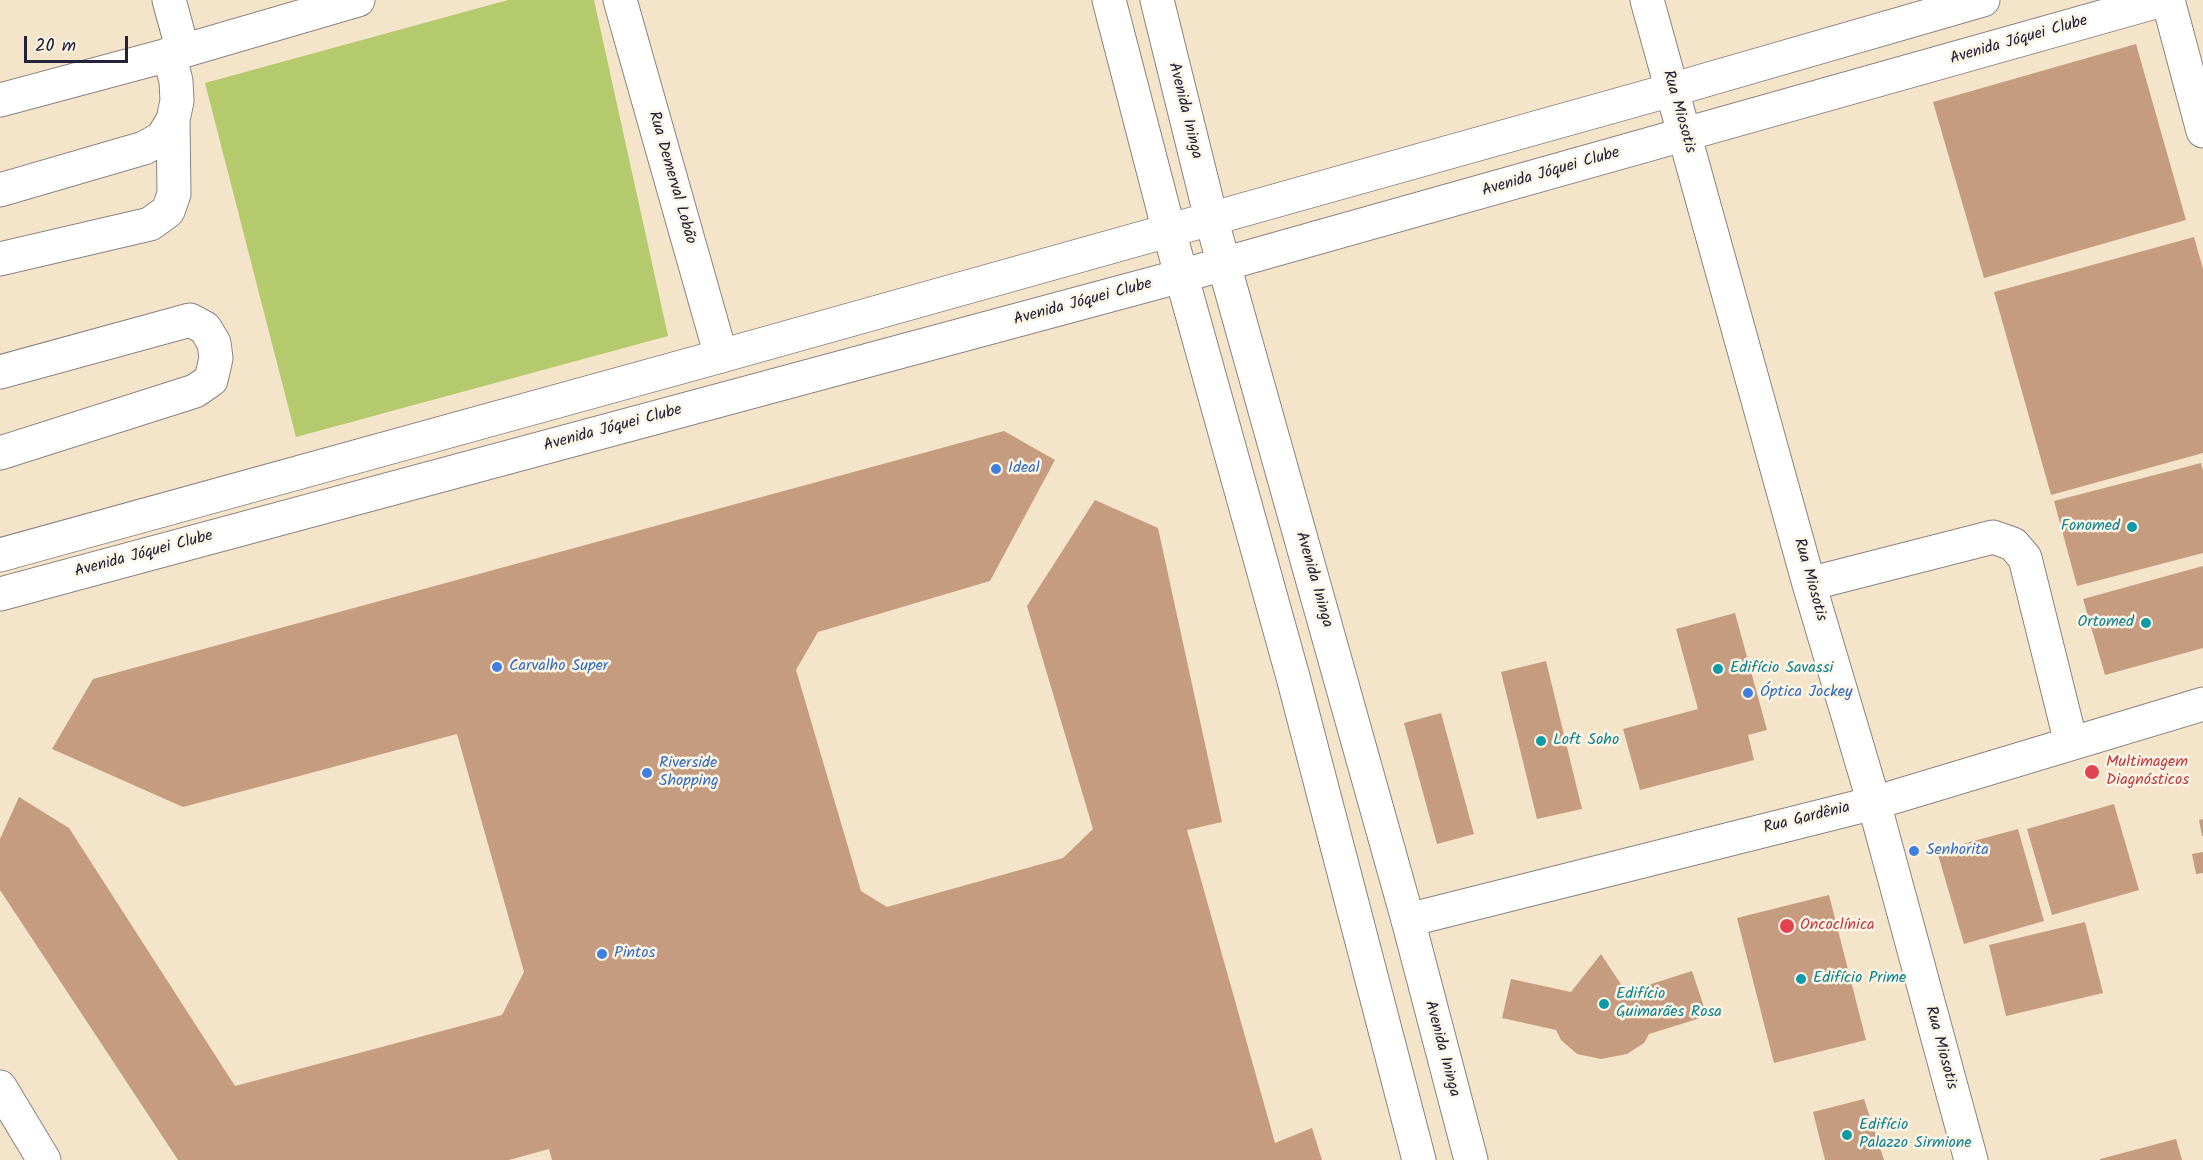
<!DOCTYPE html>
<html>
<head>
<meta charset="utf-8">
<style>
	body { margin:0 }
	#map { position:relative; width:2203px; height:1160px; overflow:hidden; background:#f4e4c9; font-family:Kalam,sans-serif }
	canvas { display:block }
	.scale { position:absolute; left:24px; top:36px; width:104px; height:27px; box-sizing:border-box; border:3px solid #22223b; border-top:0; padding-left:8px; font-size:18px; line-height:21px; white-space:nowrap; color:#22223b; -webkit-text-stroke:4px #fcf5e5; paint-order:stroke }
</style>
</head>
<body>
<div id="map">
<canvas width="2203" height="1160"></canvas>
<div class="scale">20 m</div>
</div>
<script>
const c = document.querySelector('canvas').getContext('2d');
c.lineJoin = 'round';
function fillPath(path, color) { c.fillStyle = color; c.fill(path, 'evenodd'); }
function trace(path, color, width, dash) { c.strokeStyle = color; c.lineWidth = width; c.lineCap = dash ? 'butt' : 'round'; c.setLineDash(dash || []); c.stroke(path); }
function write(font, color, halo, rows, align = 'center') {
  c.font = font + ' Kalam,sans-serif'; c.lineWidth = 5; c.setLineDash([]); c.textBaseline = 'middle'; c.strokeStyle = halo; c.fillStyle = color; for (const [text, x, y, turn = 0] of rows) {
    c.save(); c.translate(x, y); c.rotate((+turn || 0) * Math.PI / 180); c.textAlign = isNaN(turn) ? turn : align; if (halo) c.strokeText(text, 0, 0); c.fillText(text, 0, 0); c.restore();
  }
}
fillPath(new Path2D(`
	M 508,0 L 594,0 L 668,336 L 296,437 L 205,83 Z`), '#b5c96d');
fillPath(new Path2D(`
	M 2136,44 L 2186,220 L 1984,278 L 1933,102 Z
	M 2194,237 L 2203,269 L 2203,453 L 2051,495 L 1994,292 Z
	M 1004,431 L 1055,460 L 990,581 L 818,632 L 796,670 L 861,891 L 887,907 L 1063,858 L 1093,829 L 1027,606 L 1095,500 L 1158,528 L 1222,822 L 1187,830 L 1275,1143 L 1312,1128 L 1322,1160 L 552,1160 L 549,1149 L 509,1160 L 178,1160 L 0,890 L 0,839 L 19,797 L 69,828 L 235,1086 L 502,1015 L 524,972 L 457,734 L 183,807 L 52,749 L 93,679 Z
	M 2201,463 L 2203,471 L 2203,553 L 2077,586 L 2054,501 Z
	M 2203,566 L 2203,648 L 2105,675 L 2083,599 Z
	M 1735,613 L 1767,730 L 1748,735 L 1754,760 L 1640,790 L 1623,729 L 1698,709 L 1676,629 Z
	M 1546,661 L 1582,809 L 1537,819 L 1501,672 Z
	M 1441,713 L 1474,834 L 1437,844 L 1404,723 Z
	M 2114,804 L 2139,890 L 2052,915 L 2027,829 Z
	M 2203,819 L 2203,836 L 2202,836 L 2199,820 Z
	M 2018,829 L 2044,921 L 1964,944 L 1937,851 Z
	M 2203,852 L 2203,873 L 2196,874 L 2192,854 Z
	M 1829,895 L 1866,1040 L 1774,1063 L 1737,918 Z
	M 2085,922 L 2103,993 L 2006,1016 L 1989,945 Z
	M 1601,954 L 1626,992 L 1692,971 L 1707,1016 L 1649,1034 L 1644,1043 L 1627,1054 L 1601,1059 L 1577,1054 L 1561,1040 L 1556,1030 L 1502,1018 L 1511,979 L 1571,992 Z
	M 1864,1099 L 1884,1160 L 1825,1160 L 1813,1112 Z
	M 2176,1139 L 2182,1160 L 2100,1160 L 2100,1159 Z`), '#c69c81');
const minor = new Path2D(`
	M 169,0 L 183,51
	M 620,0 L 721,356
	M 1647,0 L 1809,584 L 1874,803 L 1971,1160
	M 2168,0 L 2203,131
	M 0,100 L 183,51 L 358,0
	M 0,190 L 144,148 L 162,138 L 173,120 L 177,101 L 176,81 L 169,54
	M 0,259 L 150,224 L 168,211 L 174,194 L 173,120
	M 0,372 L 190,320 L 205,328 L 214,343 L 216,358 L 211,380 L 195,391 L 0,453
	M 1809,584 L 1993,537 L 2013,544 L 2025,558 L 2071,743
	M 1408,920 L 1874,803 L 2203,704`);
const major = new Path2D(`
	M 1109,0 L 1169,231 L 1293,677 L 1419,1160
	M 1157,0 L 1211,218 L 1408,920 L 1471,1160
	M 0,555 L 721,356 L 1671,90 L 1983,0
	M 0,594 L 1181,276 L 2162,0
	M 0,1087 L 44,1160`);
trace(minor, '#8b8382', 35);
trace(major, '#8b8382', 35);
trace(minor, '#fff', 33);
trace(major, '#fff', 33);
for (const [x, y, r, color] of [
	[996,469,6,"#3f7fe0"],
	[2132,527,6,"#0f9aa8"],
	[2146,623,6,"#0f9aa8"],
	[497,667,6,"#3f7fe0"],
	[1718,669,6,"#0f9aa8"],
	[1748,693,6,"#3f7fe0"],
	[1541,741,6,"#0f9aa8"],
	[2092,772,8,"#e0444e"],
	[647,773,6,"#3f7fe0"],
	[1914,851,6,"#3f7fe0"],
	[1787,926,8,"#e0444e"],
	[602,954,6,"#3f7fe0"],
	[1801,979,6,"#0f9aa8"],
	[1604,1004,6,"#0f9aa8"],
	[1847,1135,6,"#0f9aa8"]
]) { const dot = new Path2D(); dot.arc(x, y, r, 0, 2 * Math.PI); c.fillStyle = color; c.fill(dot); trace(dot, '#fcf5e5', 2); }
write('16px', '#22223b', '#fcf5e5', [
	["Avenida Jóquei Clube",2019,41,-16],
	["Avenida Ininga",1184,111,76],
	["Rua Miosotis",1678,112,74],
	["Avenida Jóquei Clube",1551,173,-16],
	["Rua Demerval Lobão",671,178,74],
	["Avenida Jóquei Clube",1083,303,-15],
	["Avenida Jóquei Clube",613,429,-15],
	["Avenida Jóquei Clube",144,555,-15],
	["Avenida Ininga",1313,580,74],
	["Rua Miosotis",1809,580,74],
	["Rua Gardênia",1807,819,-14],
	["Rua Miosotis",1940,1048,75],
	["Avenida Ininga",1441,1049,75]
]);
write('16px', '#366cbe', '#fcf5e5', [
	["Ideal",1008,469],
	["Carvalho Super",509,667],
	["Óptica Jockey",1760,693],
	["Riverside",659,764],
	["Shopping",659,782],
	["Senhorita",1926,851],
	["Pintos",614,954]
], 'left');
write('16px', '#0d838f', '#fcf5e5', [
	["Fonomed",2120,527,"right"],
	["Ortomed",2134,623,"right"],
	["Edifício Savassi",1730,669],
	["Loft Soho",1553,741],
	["Edifício Prime",1813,979],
	["Edifício",1616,995],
	["Guimarães Rosa",1616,1013],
	["Edifício",1859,1126],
	["Palazzo Sirmione",1859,1144]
], 'left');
write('16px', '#be3a42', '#fcf5e5', [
	["Multimagem",2106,763],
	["Diagnósticos",2106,781],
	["Oncoclínica",1800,926]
], 'left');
</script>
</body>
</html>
